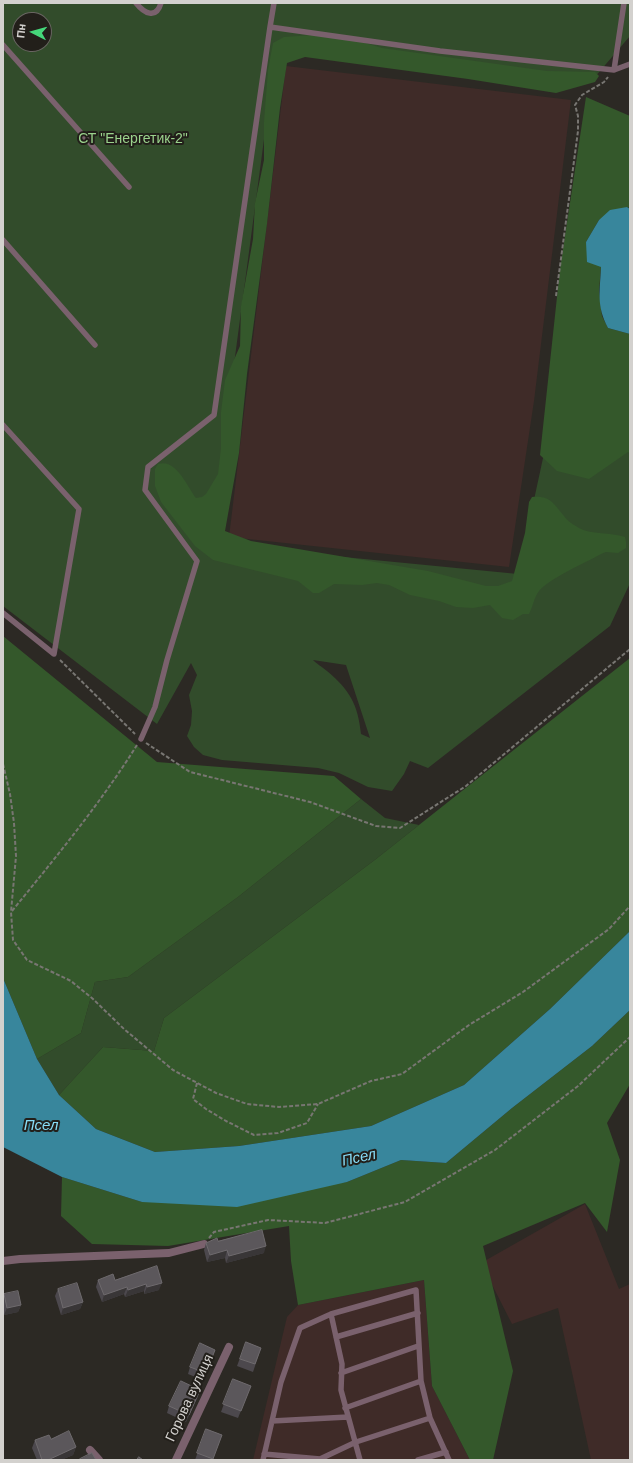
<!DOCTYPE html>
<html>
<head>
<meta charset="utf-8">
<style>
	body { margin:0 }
	#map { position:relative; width:633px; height:1463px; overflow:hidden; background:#2c2924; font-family:Helvetica,sans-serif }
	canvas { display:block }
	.frame { position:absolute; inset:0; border:4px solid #d3d1ce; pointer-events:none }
	.north { position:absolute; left:12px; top:12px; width:40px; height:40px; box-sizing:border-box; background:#221f1a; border:1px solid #696662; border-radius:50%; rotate:276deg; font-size:11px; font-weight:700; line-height:16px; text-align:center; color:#d3d1ce }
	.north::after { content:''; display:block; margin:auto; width:14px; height:18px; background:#45d77a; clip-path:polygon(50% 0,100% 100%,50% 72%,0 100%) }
</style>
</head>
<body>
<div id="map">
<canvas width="633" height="1463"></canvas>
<div class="frame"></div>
<div class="north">Пн</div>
</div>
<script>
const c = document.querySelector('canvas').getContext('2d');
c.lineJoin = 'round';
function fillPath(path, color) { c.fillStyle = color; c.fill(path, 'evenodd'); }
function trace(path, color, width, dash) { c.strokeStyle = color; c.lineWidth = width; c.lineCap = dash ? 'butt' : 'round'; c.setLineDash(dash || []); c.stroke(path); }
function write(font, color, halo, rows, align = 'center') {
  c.font = font + ' Helvetica,sans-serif'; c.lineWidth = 4; c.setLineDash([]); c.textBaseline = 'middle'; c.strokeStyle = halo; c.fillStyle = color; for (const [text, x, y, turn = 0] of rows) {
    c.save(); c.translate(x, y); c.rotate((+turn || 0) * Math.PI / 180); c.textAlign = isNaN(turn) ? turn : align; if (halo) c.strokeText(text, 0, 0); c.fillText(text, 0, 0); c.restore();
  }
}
fillPath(new Path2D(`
	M 286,66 L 571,100 L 534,401 L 509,567 L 229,537 Z
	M 585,1204 L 619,1289 L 630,1284 L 630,1460 L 591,1460 L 558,1308 L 512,1324 L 481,1263 Z
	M 424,1280 L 432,1386 L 470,1460 L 253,1460 L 287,1317 L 298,1305 Z`), '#3f2b28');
fillPath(new Path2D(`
	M 3,3 L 630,3 L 630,36 L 594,78 L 277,42 L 210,544 L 518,574 L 551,421 L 630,441 L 630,583 L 610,626 L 428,768 L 410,761 L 404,774 L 392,791 L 368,787 L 339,773 L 318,768 L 222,760 L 203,755 L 194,747 L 187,736 L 191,725 L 192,711 L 189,695 L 197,675 L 191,663 L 157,724 L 3,606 ZM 20,20 L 44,20 L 44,44 L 20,44 ZM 313,660 L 346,665 L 370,738 L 361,734 C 358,705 350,690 327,671 C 322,667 316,663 313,660 Z
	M 361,799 L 385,818 L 419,825 L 376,859 L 164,1018 L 154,1051 L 103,1047 L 59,1095 L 37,1059 L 81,1033 L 95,982 L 128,977 L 238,897 Z`), '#324c2b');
fillPath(new Path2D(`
	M 313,35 L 355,40 L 382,48 L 547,71 L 595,72 L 599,76 L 595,82 L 556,93 L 468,79 L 305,57 L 287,63 L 280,108 L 267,224 L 247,374 L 239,453 L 225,531 L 251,541 L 428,571 L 486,586 L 498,586 L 512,581 L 525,533 L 529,502 L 532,497 C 550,495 554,504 564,516 C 567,521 574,525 579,528 C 592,535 610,532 625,537 L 626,542 L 626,548 L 618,553 L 606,552 L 601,554 C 585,563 550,578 539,591 C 534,597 533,607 529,614 L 523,614 L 513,620 L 502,618 L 490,605 L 473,608 L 456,607 L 439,601 L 410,595 L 389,585 L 377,583 L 362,585 L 334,584 L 319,593 L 313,593 L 298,581 L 213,560 L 195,546 L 161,502 L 155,486 L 155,469 L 158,464 C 176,458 187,486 196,498 L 202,497 L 206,494 L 218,474 L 221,448 L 221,412 L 225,380 L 240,346 L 241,306 L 253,239 L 255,203 L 264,160 L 264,122 L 268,70 L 273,43 L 284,37 Z
	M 586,97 L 630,116 L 630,208 L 627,207 L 599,220 L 586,242 L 601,267 L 599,291 L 602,316 L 608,328 L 630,334 L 630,453 L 628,452 L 589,479 L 557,471 L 540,455 L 560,269 Z
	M 3,636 L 157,762 L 334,776 L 361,799 L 238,897 L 128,977 L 95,982 L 81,1033 L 37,1059 L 3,978 Z
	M 630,658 L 630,931 L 550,1009 L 464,1085 L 371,1126 L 239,1146 L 155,1152 L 96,1129 L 59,1095 L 103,1047 L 154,1051 L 164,1018 L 376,859 Z
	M 630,1010 L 630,1084 L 607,1123 L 620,1160 L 607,1232 L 585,1203 L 483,1246 L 513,1371 L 493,1460 L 470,1460 L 432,1386 L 424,1280 L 298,1305 L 291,1261 L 289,1226 L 168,1246 L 92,1244 L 61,1216 L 62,1177 L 142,1202 L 347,1182 L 401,1160 L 446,1163 L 512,1108 L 592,1046 Z`), '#34582b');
fillPath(new Path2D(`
	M 627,207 L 630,209 L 630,334 L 608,328 C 596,305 600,291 601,267 L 587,262 L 586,242 L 599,220 L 610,210 Z
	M 630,931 L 630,1010 L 592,1046 L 512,1108 L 446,1163 L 401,1160 L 347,1182 L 237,1207 L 142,1202 L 62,1177 L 3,1147 L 3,978 L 37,1059 L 59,1095 L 96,1129 L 155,1152 L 239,1146 L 371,1126 L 464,1085 L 550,1009 Z`), '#38869c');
trace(new Path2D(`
	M 556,296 L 578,131 L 578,116 L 575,105 L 582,95 L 604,82 L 608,77
	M 60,660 L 135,734
	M 146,743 L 190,772 L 310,802 L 376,826 L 400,828 L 466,786 L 630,649
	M 3,764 L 10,794 L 14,823 L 16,856 L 11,912 L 13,940 L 27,960 L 71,981 L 93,999 L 124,1029 L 173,1070 L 216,1093 L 247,1104 L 279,1107 L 318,1104 L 371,1081 L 402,1074 L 469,1025 L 523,992 L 609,929 L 630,906
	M 12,911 C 56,857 100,804 137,745
	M 197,1083 L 193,1099 L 206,1109 L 226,1121 L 254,1135 L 278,1133 L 307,1123 L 318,1104
	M 209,1238 L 214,1232 L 268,1220 L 325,1223 L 405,1202 L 495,1150 L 578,1086 L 630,1037`), '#787672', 2, [4, 2]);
trace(new Path2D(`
	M 136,3 C 144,13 156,20 161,3
	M 274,3 L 270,27 L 440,51 L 614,70 L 630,64
	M 3,45 L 129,187
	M 614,70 L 624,3
	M 3,240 L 95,345
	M 3,425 L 79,509 L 54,654 L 3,613
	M 141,739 L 155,707 L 167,660 L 197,561 L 145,490 L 148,467 L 214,415 L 270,27
	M 331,1314 L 342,1364 L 341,1390 L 360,1460
	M 336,1337 L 418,1313
	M 341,1373 L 418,1346
	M 345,1408 L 421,1381
	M 272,1421 L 348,1417
	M 264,1454 L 320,1459 L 356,1442 L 430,1418 L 449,1460
	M 263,1460 L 281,1382 L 300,1328 L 331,1314 L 416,1290 L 421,1381 L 430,1418
	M 418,1460 L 446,1452`), '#7a616d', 5.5);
trace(new Path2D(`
	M 3,1261 L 20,1259 L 169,1253 L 204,1244
	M 90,1450 L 99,1460
	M 176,1460 L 229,1347`), '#7a616d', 8);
fillPath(new Path2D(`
	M 218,1241 L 264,1253 L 226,1263 L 225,1258 L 207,1262 L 204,1250 L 206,1243 Z
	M 157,1266 L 159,1290 L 144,1294 L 144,1291 L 125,1297 L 124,1294 L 102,1302 L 96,1287 L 98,1280 L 115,1280 Z
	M 58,1289 L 83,1302 L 80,1309 L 61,1315 L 55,1296 Z
	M 4,1294 L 21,1305 L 18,1312 L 4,1315 L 3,1309 L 3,1297 Z
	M 246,1342 L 261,1348 L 253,1372 L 237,1366 Z
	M 215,1350 L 203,1380 L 188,1374 L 190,1367 Z
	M 233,1379 L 251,1386 L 238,1418 L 221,1412 Z
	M 200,1390 L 186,1422 L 167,1413 L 169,1406 Z
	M 206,1429 L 222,1435 L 212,1460 L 195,1460 Z
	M 51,1439 L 76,1447 L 73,1455 L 61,1460 L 37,1460 L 32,1448 L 35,1440 Z`), '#4c484d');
fillPath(new Path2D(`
	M 266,1246 L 264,1253 L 226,1263 L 229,1256 Z
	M 227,1250 L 225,1258 L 207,1262 L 210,1255 Z
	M 162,1283 L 159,1290 L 144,1294 L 147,1287 Z
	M 146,1284 L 144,1291 L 125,1297 L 128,1290 Z
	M 127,1287 L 124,1294 L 102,1302 L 104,1295 Z
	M 83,1302 L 80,1309 L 61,1315 L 63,1308 Z
	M 21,1305 L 18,1312 L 4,1315 L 7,1308 Z
	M 200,1390 L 198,1397 L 186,1422 L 189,1415 Z
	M 76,1447 L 73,1455 L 61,1460 L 48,1460 Z`), '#393637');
const building = new Path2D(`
	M 262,1230 L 266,1246 L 229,1256 L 227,1250 L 210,1255 L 206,1243 L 217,1238 L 218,1241 Z
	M 157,1266 L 162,1283 L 147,1287 L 146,1284 L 128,1290 L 127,1287 L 104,1295 L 98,1280 L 113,1274 L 115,1280 Z
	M 77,1283 L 83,1302 L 63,1308 L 58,1289 Z
	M 18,1291 L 21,1305 L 7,1308 L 4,1294 Z
	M 246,1342 L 261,1348 L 255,1364 L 240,1359 Z
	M 200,1343 L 215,1350 L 206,1373 L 190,1367 Z
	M 233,1379 L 251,1386 L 241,1411 L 223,1404 Z
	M 181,1381 L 200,1390 L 189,1415 L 169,1406 Z
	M 206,1429 L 222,1435 L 213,1459 L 197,1453 Z
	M 69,1431 L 76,1447 L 48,1460 L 42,1460 L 35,1440 L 49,1435 L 51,1439 Z
	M 92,1453 L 96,1460 L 81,1460 L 80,1459 Z
	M 139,1457 L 143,1460 L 137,1460 Z`);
fillPath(building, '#5b575b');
trace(building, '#6e6a6d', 1);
write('14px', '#9ad28c', '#221f1a', [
	["СТ \"Енергетик-2\"",133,139]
]);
write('14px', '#d3d1ce', '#221f1a', [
	["Горова вулиця",190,1398,-65]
]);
write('italic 15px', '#87dcf6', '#221f1a', [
	["Псел",41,1126],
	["Псел",359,1158,-12]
]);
</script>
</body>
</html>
